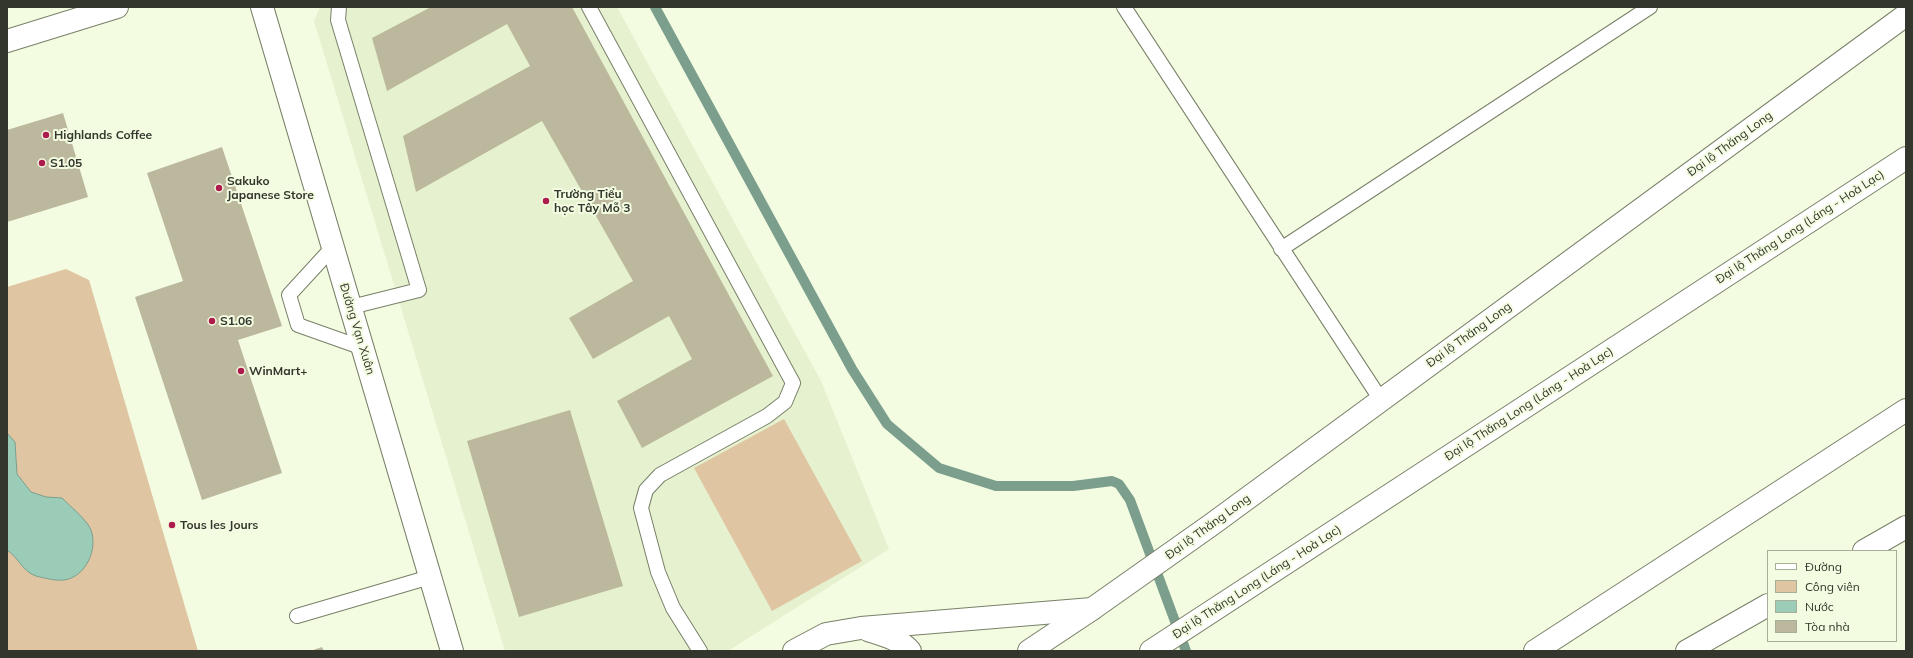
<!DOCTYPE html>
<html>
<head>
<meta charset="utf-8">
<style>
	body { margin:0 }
	#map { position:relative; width:1913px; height:658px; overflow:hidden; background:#f3fce1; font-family:Mulish,sans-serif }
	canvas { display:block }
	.frame { position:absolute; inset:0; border:8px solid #33362c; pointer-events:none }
	.legend { position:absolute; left:1767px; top:550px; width:130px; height:92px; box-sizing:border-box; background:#f3fce1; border:1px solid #a6ad99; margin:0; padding:5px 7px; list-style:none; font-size:12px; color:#33362c }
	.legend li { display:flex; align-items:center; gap:8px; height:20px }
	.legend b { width:20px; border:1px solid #a6ad99 }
</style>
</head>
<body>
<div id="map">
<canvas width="1913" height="658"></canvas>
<div class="frame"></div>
<ul class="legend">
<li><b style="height:5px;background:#fff"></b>Đường</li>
<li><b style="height:11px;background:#dfc5a1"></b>Công viên</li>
<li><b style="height:11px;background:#9bccb7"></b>Nước</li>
<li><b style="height:11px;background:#bcb89e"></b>Tòa nhà</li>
</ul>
</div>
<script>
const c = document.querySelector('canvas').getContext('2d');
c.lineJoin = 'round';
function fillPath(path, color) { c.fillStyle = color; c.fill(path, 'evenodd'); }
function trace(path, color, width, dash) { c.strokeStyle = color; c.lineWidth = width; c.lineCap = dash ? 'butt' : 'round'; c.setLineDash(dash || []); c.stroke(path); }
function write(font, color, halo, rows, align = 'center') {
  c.font = font + ' Mulish,sans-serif'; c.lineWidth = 4; c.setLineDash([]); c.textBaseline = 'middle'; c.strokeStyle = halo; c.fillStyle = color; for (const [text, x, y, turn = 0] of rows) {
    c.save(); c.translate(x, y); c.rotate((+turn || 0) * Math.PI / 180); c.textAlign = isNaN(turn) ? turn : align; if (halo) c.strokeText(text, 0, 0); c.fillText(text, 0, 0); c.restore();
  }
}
fillPath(new Path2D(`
	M 320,7 L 617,7 L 821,381 L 889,549 L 728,651 L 505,651 L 314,21 Z`), '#e6f1d0');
fillPath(new Path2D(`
	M 66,269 L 89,280 L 198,651 L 7,651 L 7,287 Z
	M 784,419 L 862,561 L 772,611 L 694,468 Z`), '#dfc5a1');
const water = new Path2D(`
	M 7,433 L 15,442 L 17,474 L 31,492 L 46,497 L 62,498 C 70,506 87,520 91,530 C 98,549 86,577 64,580 C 56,581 44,578 36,576 C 23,572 18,557 7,550 Z`);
fillPath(water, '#9bccb7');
trace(water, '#7c9f8d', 1);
trace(new Path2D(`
	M 655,7 L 852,369 L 887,424 L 939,468 L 996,486 L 1073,486 L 1112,481 L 1119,484 L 1130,500 L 1186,651`), '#7c9f8d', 10);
fillPath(new Path2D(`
	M 431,7 L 572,7 L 773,376 L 642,448 L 617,401 L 692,359 L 669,316 L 593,359 L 569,318 L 633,281 L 542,121 L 416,192 L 403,136 L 530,66 L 507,24 L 387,91 L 372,38 Z
	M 63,113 L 88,197 L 7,222 L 7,130 Z
	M 222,147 L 282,326 L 238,340 L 282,473 L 202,500 L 135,297 L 183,281 L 147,173 Z
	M 570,410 L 623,586 L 519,617 L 467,441 Z
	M 322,647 L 324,651 L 310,651 Z`), '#bcb89e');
const service = new Path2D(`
	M 339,7 L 338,20 L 419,290 L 351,307
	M 589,7 L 793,383 L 785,402 L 767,416 L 660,475 L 646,490 L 641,508 L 658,572 L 673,608 L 700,651
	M 1124,7 L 1381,400
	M 333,247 L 289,295 L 298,325 L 363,348
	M 1281,249 L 1650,7
	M 297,616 L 430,577`);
const minor = new Path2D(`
	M 262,7 L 452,651
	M 7,41 L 117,7
	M 868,630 C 883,635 900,639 910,651
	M 794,651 L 826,634 L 861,628 L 1092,609`);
const primary = new Path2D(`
	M 1864,551 L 1906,527
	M 1029,651 L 1092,609 L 1211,525 L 1906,15
	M 1687,651 L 1768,605`);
const motorway = new Path2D(`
	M 1151,651 L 1906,158
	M 1535,651 L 1906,410`);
trace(service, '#788068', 16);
trace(minor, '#788068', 24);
trace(primary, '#788068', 24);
trace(motorway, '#788068', 24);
trace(service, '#fff', 14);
trace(minor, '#fff', 22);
trace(primary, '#fff', 22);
trace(motorway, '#fff', 22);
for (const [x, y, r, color] of [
	[46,135,4,"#ad1b4c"],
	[42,163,4,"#ad1b4c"],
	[219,188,4,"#ad1b4c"],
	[546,201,4,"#ad1b4c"],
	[212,321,4,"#ad1b4c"],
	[241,371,4,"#ad1b4c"],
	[172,525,4,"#ad1b4c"]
]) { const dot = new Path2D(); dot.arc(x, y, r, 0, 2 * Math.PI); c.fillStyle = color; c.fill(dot); trace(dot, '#f3fce1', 1.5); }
write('bold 12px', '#33362c', '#f3fce1', [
	["Highlands Coffee",54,135],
	["S1.05",50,163],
	["Sakuko",227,181],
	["Japanese Store",227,195],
	["Trường Tiểu",554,194],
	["học Tây Mỗ 3",554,208],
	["S1.06",220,321],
	["WinMart+",249,371],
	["Tous les Jours",180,525]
], 'left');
write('12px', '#33362c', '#f3fce1', [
	["Đại lộ Thăng Long",1730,144,-36],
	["Đại lộ Thăng Long (Láng - Hoà Lạc)",1800,227,-33],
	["Đường Vạn Xuân",357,329,73],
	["Đại lộ Thăng Long",1469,335,-36],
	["Đại lộ Thăng Long (Láng - Hoà Lạc)",1529,404,-33],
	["Đại lộ Thăng Long",1208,527,-36],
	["Đại lộ Thăng Long (Láng - Hoà Lạc)",1257,582,-33]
]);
</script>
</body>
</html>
